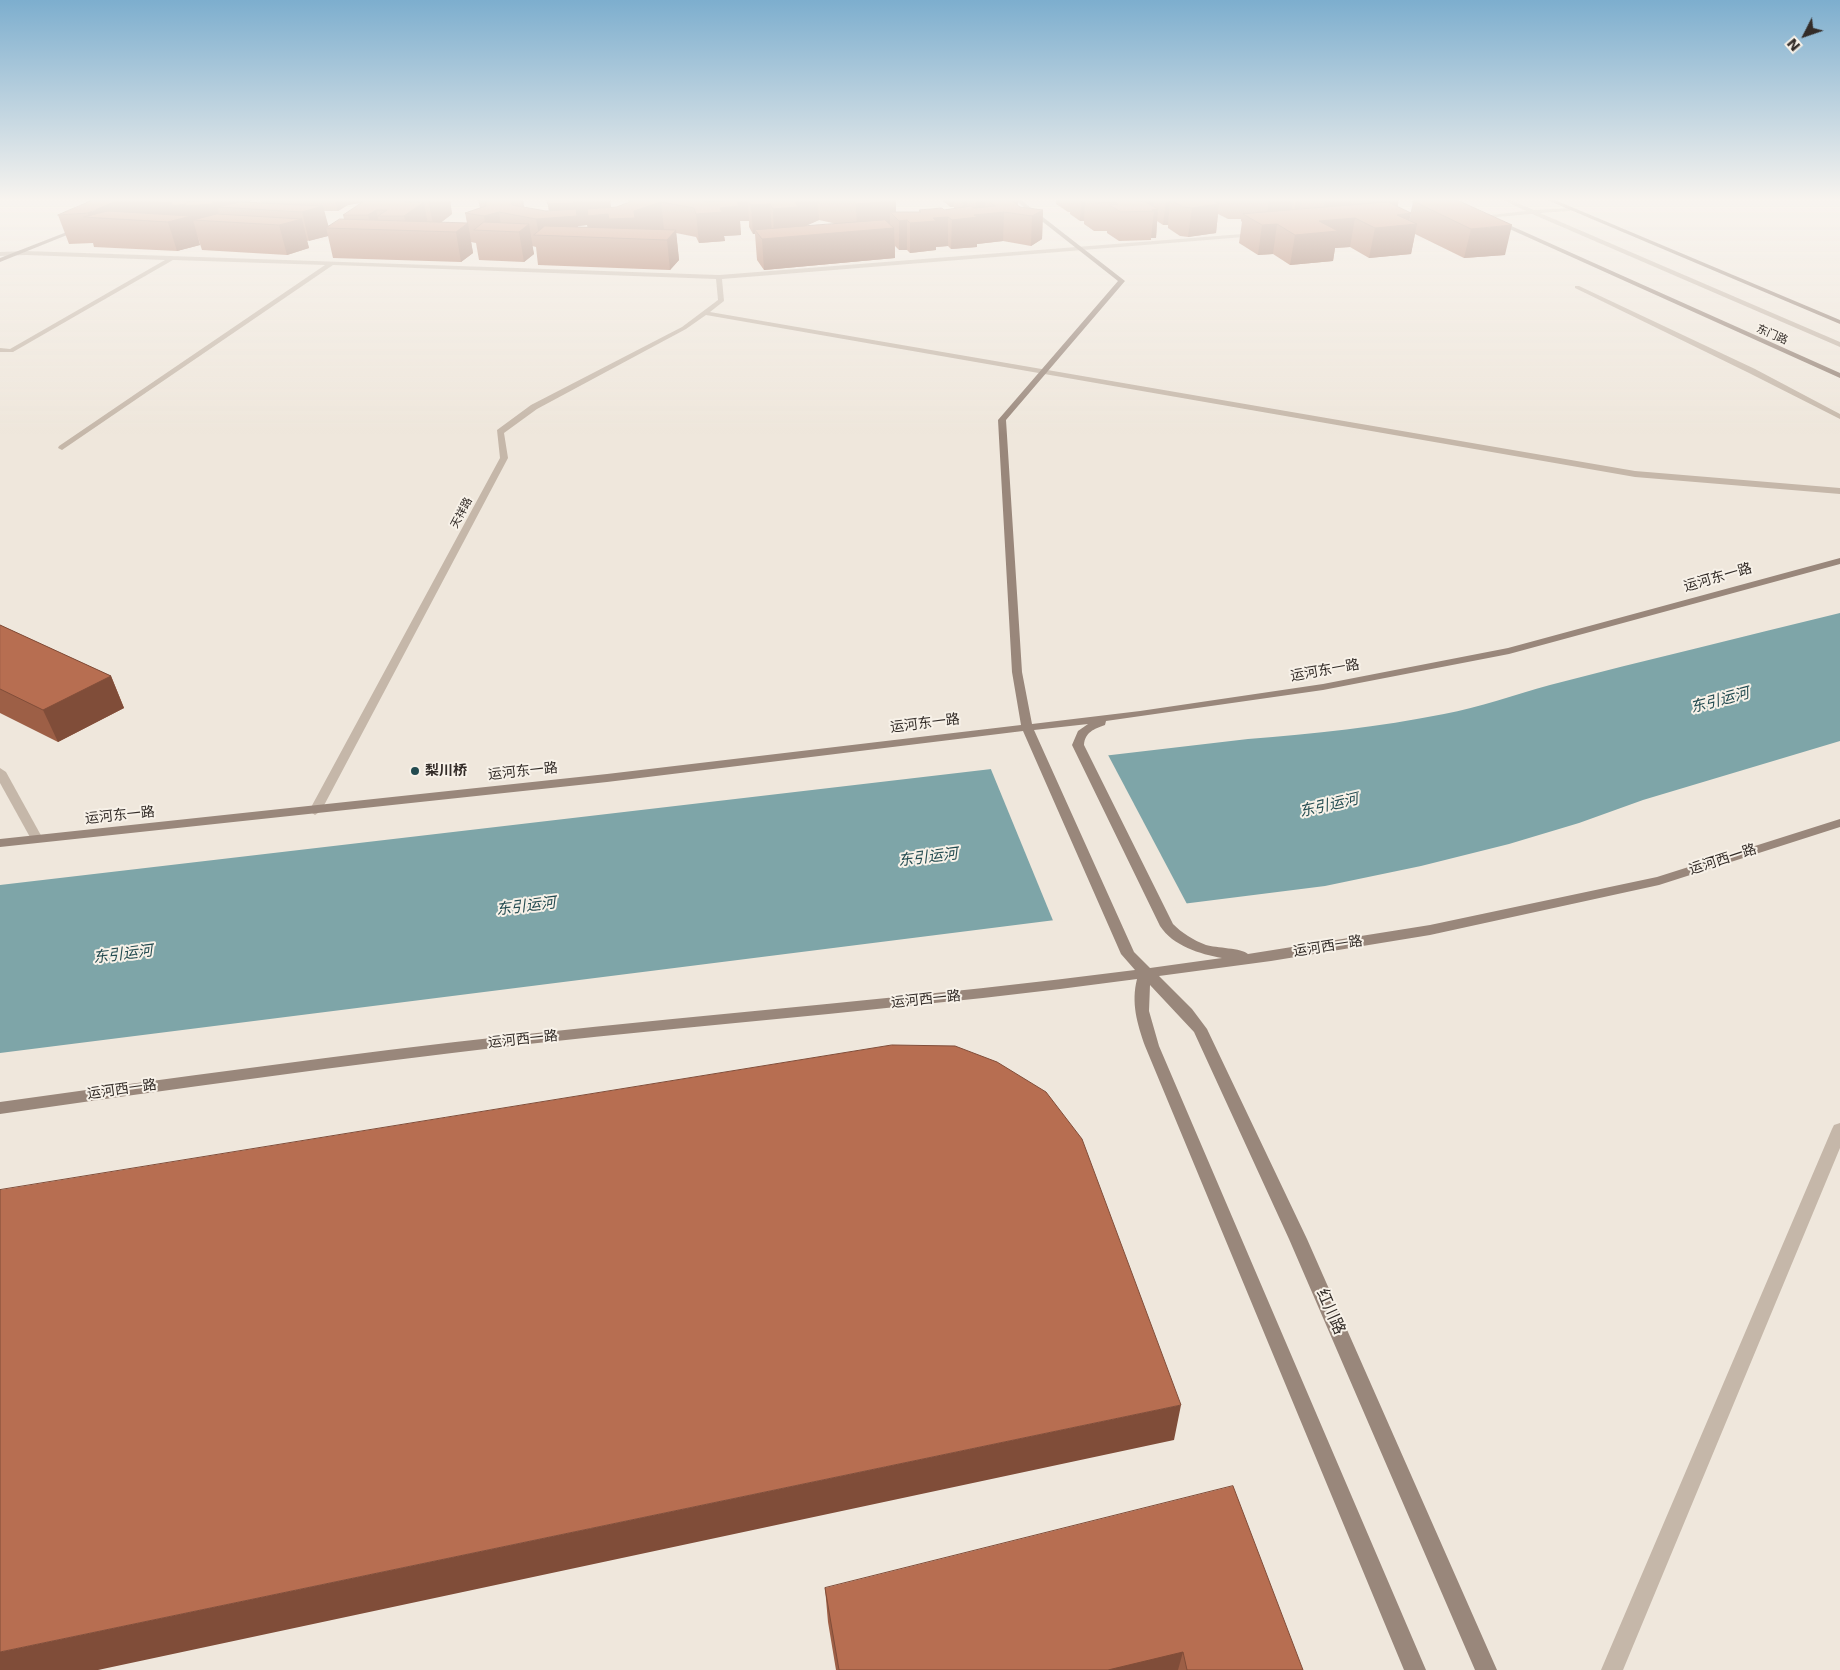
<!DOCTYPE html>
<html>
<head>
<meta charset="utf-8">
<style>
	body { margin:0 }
	#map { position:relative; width:1840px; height:1670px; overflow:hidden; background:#efe7dc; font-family:"DejaVu Sans",sans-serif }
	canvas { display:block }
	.north { position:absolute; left:1780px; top:10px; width:50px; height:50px; -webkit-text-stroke:4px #f7f1e8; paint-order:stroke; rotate:229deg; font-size:14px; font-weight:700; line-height:20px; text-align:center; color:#332c28 }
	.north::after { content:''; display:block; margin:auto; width:18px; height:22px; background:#332c28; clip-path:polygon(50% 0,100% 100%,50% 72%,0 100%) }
</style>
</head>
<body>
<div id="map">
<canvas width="1840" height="1670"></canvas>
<div class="north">N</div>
</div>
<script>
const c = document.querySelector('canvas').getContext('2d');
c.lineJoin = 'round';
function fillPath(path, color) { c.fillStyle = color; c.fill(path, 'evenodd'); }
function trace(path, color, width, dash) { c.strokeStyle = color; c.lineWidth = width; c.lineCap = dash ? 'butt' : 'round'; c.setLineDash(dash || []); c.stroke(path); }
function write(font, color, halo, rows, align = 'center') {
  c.font = font + ' "DejaVu Sans","Noto Sans SC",sans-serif'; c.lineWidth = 4; c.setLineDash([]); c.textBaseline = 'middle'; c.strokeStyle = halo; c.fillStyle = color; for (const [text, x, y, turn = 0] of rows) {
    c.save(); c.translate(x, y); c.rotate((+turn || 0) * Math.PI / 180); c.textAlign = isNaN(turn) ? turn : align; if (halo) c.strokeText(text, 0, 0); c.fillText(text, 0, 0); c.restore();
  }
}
fillPath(new Path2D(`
	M 1840,613 L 1840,741 L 1643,800 L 1579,823 L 1509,844 L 1421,866 L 1325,886 L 0,1053 L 0,885 L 1248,739 C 1314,734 1379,727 1444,714 C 1480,707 1514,695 1550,685 C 1646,660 1743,637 1840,613 Z`), '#7ea5a8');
fillPath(new Path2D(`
	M 1107,753 L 1188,906 L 1054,923 L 990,767 Z`), '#efe7dc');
fillPath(new Path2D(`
	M 0,768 L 6,772 L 43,839 L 41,842 L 33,842 L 31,839 L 0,783 Z`), '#c5b7a9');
fillPath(new Path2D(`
	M 1503,200 L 1510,200 L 1534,210 L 1572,208 L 1570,211 L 1540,213 L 1840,342 L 1840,347 L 1532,214 L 1475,219 L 1472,217 L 1526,211 Z
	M 1255,233 L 1257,236 L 722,279 L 724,301 L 710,312 L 1635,471 L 1840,488 L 1840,494 L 1635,477 L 706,315 L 686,329 L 537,409 L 504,433 L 508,458 L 321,811 L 315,815 L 309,811 L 500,458 L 497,430 L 531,405 L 682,327 L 718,300 L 716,279 L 333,265 L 62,450 L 58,448 L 59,446 L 325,265 L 173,260 L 13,352 L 0,352 L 0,348 L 10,349 L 165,260 L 26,255 L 0,256 L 0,252 L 26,251 L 719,275 Z
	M 1575,286 L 1579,286 L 1755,369 L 1840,414 L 1840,419 L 1749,373 L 1575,288 Z
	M 1840,1123 L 1840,1148 L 1623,1670 L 1601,1670 L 1832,1129 L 1834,1125 Z`), '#c5b7a9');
fillPath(new Path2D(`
	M 1015,200 L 1021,200 L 1125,281 L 1006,420 L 1022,672 L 1032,724 L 1140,711 L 1323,684 L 1508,648 L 1840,558 L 1840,564 L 1509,654 L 1323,690 L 1106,721 L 1105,725 C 1094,729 1085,732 1084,745 L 1173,924 C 1182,933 1193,940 1206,945 C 1216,948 1242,948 1248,954 L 1430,925 L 1657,877 L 1840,819 L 1840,827 L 1659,885 L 1430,935 L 1271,961 L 1159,976 L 1192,1009 L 1207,1029 L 1307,1239 L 1497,1670 L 1475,1670 L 1289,1239 L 1194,1032 L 1150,985 L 1149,1011 L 1159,1046 L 1426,1670 L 1404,1670 L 1145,1046 C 1137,1023 1131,1003 1137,979 C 932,1007 725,1022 519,1045 C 346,1065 173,1089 0,1114 L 0,1102 C 173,1078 345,1054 518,1035 C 724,1012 930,997 1135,970 L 1121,954 L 1023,731 L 607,782 L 0,847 L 0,839 L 607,774 L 1021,725 L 1012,672 L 998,420 L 1118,281 ZM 1088,724 L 1078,731 L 1072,745 L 1160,926 C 1173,946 1200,954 1222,958 L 1150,968 L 1134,952 L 1034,730 Z
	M 1547,200 L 1555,200 L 1840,320 L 1840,324 Z
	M 1494,220 L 1498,220 L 1840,373 L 1840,378 L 1494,222 Z
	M 77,228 L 82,229 L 0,262 L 0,258 Z`), '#99877b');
fillPath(new Path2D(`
	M 253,200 L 249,202 L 261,203 L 260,200 L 450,200 L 452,214 L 440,223 L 467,223 L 465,213 L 480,208 L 478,200 L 523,200 L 524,207 L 546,211 L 549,211 L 547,200 L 610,200 L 611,207 L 616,207 L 629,203 L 628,200 L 896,200 L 896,212 L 919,212 L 919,210 L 944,210 L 954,208 L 954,207 L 950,207 L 942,200 L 1018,200 L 1018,206 L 1020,207 L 1043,210 L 1042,239 L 1031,246 L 1003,241 L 977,244 L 977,247 L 951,249 L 948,246 L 936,247 L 936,250 L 910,253 L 907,250 L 899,250 L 895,246 L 895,258 L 764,270 L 757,260 L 755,234 L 753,234 L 749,227 L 749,221 L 740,221 L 741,235 L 724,236 L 725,241 L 699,243 L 696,237 L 676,233 L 679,260 L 670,270 L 538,265 L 536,247 L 532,246 L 534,254 L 524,262 L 479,260 L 476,243 L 471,242 L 473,253 L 461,262 L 333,258 L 328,236 L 307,241 L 309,248 L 287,255 L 202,250 L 197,235 L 200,245 L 177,251 L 94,247 L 93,243 L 69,244 L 58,215 ZM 361,203 L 343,215 L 344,219 L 328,226 L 324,211 L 338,211 L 348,205 ZM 819,220 L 837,224 L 805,226 ZM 587,225 L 588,227 L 578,227 L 578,226 Z
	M 1056,200 L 1372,200 L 1397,207 L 1411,213 L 1409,221 L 1413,201 L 1457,200 L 1505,255 L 1464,258 L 1415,234 L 1411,254 L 1369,258 L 1350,247 L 1335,248 L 1333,261 L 1290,265 L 1273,254 L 1258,255 L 1239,243 L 1242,222 L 1241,221 L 1241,219 L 1228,219 L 1218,214 L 1216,233 L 1188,237 L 1180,236 L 1168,228 L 1168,225 L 1163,225 L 1157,221 L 1156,238 L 1151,238 L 1151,240 L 1119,241 L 1107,233 L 1107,231 L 1094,231 L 1084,224 L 1084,221 L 1080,221 L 1070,214 L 1070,212 L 1068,212 L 1056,204 Z
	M 0,625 L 111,676 L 124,708 L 58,742 L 0,713 Z
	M 825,1588 L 1303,1670 L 836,1670 L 828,1622 Z`), '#9d5f46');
fillPath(new Path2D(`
	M 119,200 L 253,200 L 238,208 L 218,207 L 219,217 L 193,220 L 200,245 L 177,251 L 168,222 L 89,218 L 88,213 Z
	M 335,200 L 370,200 L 370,201 L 348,205 L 338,211 Z
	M 406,200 L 409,200 L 411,211 L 424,202 L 429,231 L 407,231 L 404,216 L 404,202 Z
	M 428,200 L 450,200 L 452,214 L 434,228 Z
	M 521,200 L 523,200 L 525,217 L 524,216 Z
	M 573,200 L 584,200 L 587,225 L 578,226 L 580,237 L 539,235 L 536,219 L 550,218 L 548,204 Z
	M 703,200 L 736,200 L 739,206 L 738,200 L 748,200 L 749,221 L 740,221 L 741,235 L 724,236 L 725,241 L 699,243 L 696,214 L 704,213 Z
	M 797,200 L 818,200 L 819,220 L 799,229 L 857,231 L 856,204 L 878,200 L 896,200 L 896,218 L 890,212 L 890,225 L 894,228 L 895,258 L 764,270 L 762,239 L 774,238 L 773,209 Z
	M 950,200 L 954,200 L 954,207 L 950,207 Z
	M 963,200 L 967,200 L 967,217 L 962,218 Z
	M 976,200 L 985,200 L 985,214 L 1004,212 L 1003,241 L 977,244 L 977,247 L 951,249 L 952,220 L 976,215 Z
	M 1009,200 L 1018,200 L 1018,214 Z
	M 1081,200 L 1085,200 L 1084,221 L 1080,221 Z
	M 1149,200 L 1153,200 L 1152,210 L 1158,209 L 1156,238 L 1151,238 L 1154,211 L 1148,211 Z
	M 1166,200 L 1170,200 L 1168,225 L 1163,225 Z
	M 1212,200 L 1217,200 L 1216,204 L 1219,204 L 1216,233 L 1188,237 L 1192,208 Z
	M 1274,200 L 1293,200 L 1289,226 L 1277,224 L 1273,254 L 1258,255 L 1262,225 L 1265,225 L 1269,201 Z
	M 1296,200 L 1301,200 L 1299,213 L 1294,214 Z
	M 1325,200 L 1351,200 L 1348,218 L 1355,218 L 1350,247 L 1335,248 L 1333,261 L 1290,265 L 1295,235 L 1319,221 L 1322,221 Z
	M 1372,200 L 1399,200 L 1396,214 L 1368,220 Z
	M 610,201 L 613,219 L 661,202 L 664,230 L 611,238 L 608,214 L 611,238 L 591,237 L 587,209 L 590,231 L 588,231 L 584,202 Z
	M 770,204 L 772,233 L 755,230 L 755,234 L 753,234 L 751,205 Z
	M 323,206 L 329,228 L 326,228 L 328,236 L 309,241 L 302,212 Z
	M 376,210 L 381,230 L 371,229 L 368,215 Z
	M 1043,210 L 1042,239 L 1031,246 L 1032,216 Z
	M 499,212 L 502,231 L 486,231 L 484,216 Z
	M 1411,213 L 1408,225 L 1417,224 L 1411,254 L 1369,258 L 1375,228 L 1397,215 Z
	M 948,217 L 948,246 L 936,247 L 936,250 L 910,253 L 910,223 L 933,218 Z
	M 302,219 L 309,248 L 287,255 L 279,225 Z
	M 907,220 L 907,250 L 899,250 L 899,221 Z
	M 468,223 L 473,253 L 461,262 L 456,232 Z
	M 529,224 L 534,254 L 524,262 L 519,232 Z
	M 1512,225 L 1505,255 L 1464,258 L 1471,229 Z
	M 676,230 L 679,260 L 670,270 L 667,240 Z
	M 111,676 L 124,708 L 58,742 L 43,710 Z
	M 1181,1405 L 1174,1440 L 98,1670 L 0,1670 L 0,1652 Z
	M 1183,1652 L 1178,1670 L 1108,1670 Z`), '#804d39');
const building = new Path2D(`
	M 93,200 L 119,200 L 88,213 L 58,215 Z
	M 158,200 L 187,200 L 187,202 L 212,200 L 213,204 L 186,206 L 186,204 L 172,206 L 172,202 L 158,203 Z
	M 385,200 L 406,200 L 404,202 L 424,202 L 404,216 L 378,216 L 387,210 L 376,210 L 368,215 L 343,215 L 364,201 L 384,201 Z
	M 512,200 L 512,205 L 546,211 L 576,209 L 577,216 L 536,219 L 499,212 L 484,216 L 465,213 L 486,206 L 486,201 Z
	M 547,200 L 573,200 L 574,203 L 548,204 Z
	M 584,200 L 610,200 L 610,201 L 584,202 Z
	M 635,200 L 701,200 L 707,202 L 736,200 L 739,206 L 720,208 L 722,212 L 696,214 L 694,208 L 661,202 L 634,211 L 635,218 L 609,219 L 608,214 L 588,216 L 587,209 L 616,207 Z
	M 748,200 L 797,200 L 795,201 L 798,207 L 773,209 L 770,204 L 751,205 Z
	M 854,200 L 880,200 L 881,202 L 856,204 Z
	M 987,200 L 1011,200 L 1020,207 L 1043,210 L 1032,216 L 1004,212 L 974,215 L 978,217 L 952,220 L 948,217 L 933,218 L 936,221 L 910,223 L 907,220 L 899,221 L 890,212 L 921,212 L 919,210 L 942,208 L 944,210 L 971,206 L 974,208 L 995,206 Z
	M 1093,200 L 1131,200 L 1146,202 L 1158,209 L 1152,210 L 1154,211 L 1121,212 L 1109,205 L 1118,204 L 1116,202 L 1097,203 Z
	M 1172,200 L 1213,200 L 1219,204 L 1192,208 L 1183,207 Z
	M 1426,200 L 1457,200 L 1512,225 L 1471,229 L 1413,201 Z
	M 240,202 L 323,206 L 302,212 L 218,207 Z
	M 1388,202 L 1411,213 L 1397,215 L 1417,224 L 1375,228 L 1355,218 L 1319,221 L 1338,231 L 1295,235 L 1277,224 L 1262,225 L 1243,214 Z
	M 108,211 L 191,216 L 168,222 L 84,217 Z
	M 217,214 L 302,219 L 279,225 L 193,220 Z
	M 340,219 L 468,223 L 456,232 L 326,228 Z
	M 885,220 L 894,228 L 762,239 L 755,230 Z
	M 484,222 L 529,224 L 519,232 L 474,230 Z
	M 545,226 L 676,230 L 667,240 L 534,235 Z
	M 0,625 L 111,676 L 43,710 L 0,689 Z
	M 892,1045 L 955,1046 L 997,1062 L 1046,1092 L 1082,1139 L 1181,1405 L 0,1652 L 0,1190 Z
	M 1233,1486 L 1303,1670 L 1187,1670 L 1183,1652 L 1108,1670 L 839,1670 L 825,1588 Z`);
fillPath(building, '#b76e51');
trace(building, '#804d39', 1);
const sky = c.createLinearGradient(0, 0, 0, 434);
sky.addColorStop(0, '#7daece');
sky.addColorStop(0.46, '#f8f4ef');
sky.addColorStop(1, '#f8f4ef00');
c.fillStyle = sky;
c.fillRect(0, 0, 1840, 434);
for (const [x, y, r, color] of [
	[415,771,5,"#234b50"]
]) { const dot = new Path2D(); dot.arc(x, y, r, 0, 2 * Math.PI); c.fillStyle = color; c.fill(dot); trace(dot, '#f7f1e8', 2); }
write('11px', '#332c28', '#f7f1e8', [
	["东门路",1772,335,24],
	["天祥路",462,513,-62]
]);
write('14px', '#332c28', '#f7f1e8', [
	["运河东一路",1718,578,-16],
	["运河东一路",1325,671,-10],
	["运河东一路",925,724,-7],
	["运河东一路",523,772,-6],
	["运河东一路",120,816,-6],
	["运河西一路",1723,860,-18],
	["运河西一路",1328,947,-9],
	["运河西一路",926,1000,-6],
	["运河西一路",523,1040,-6],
	["运河西一路",122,1090,-8]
]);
write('bold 14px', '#332c28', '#f7f1e8', [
	["梨川桥",425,771]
], 'left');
write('italic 15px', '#234b50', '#f7f1e8', [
	["东引运河",1720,701,-15],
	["东引运河",1329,806,-13],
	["东引运河",928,858,-7],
	["东引运河",526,907,-7],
	["东引运河",123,955,-7]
]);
write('16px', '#332c28', '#f7f1e8', [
	["红川路",1330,1312,66]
]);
</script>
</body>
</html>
